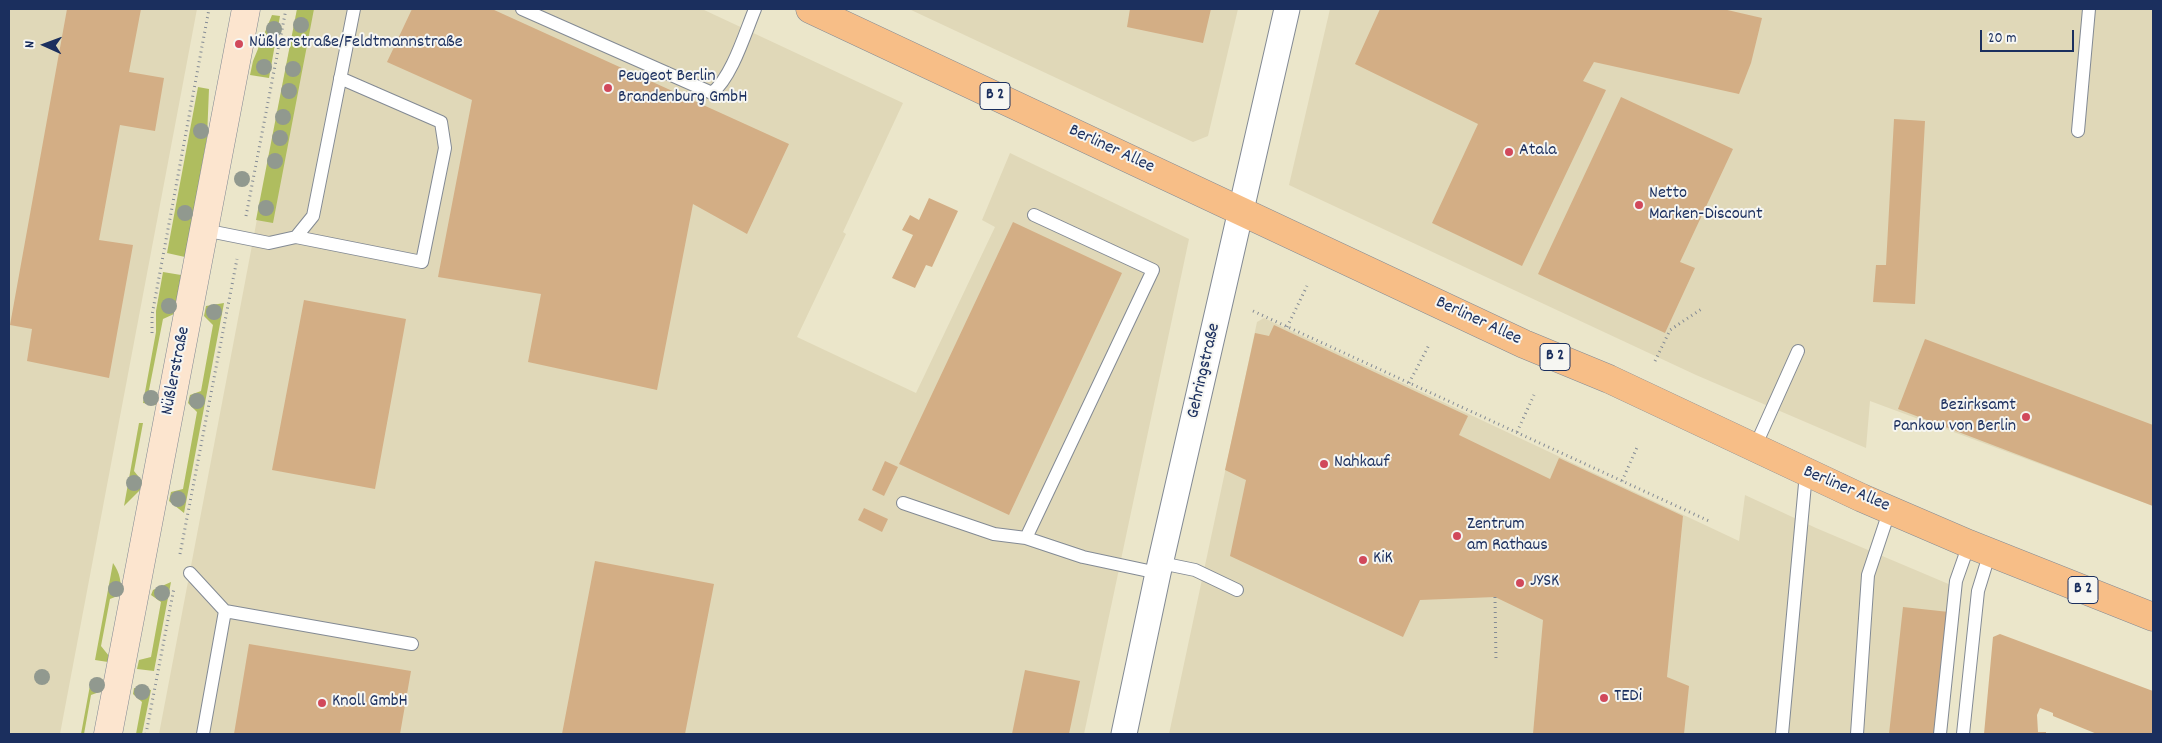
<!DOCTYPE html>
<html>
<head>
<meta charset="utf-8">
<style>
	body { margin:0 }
	#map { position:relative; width:2162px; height:743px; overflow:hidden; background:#ebe6ca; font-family:Dekko,sans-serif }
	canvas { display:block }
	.frame { position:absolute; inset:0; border:10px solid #1b2f5e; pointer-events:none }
	.north { position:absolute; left:20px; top:20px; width:50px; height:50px; -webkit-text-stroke:4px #f6f6f2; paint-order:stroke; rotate:272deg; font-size:14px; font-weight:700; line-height:20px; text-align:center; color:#1b2f5e }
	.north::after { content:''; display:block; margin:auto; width:18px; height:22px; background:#1b2f5e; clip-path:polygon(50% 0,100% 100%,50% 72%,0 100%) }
	.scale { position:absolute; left:1980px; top:30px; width:94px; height:22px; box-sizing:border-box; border:2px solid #1b2f5e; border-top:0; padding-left:6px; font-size:15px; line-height:18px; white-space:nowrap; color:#1b2f5e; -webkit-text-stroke:4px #f6f6f2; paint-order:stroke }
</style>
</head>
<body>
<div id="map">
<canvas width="2162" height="743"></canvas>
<div class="frame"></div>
<div class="north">N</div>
<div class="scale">20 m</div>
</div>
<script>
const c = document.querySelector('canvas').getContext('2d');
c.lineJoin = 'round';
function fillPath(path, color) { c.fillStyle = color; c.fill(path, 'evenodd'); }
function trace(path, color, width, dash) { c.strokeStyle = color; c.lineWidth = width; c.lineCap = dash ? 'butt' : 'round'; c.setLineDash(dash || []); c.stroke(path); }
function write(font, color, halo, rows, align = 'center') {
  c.font = font + ' Dekko,sans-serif'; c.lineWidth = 4; c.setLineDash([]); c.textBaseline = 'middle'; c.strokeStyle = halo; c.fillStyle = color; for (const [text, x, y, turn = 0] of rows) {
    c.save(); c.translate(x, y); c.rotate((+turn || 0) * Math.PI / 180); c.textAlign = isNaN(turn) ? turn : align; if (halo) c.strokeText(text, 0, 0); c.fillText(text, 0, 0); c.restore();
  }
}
fillPath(new Path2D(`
	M 9,9 L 197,9 L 60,734 L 9,734 Z
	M 297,9 L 702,9 L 903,103 L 843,232 L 846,234 L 797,337 L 916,393 L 995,227 L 982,220 L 1010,153 L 1189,239 L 1084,734 L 159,734 Z
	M 909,9 L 1238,9 L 1208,136 L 1193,142 Z
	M 1330,9 L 2153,9 L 2153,506 L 1870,401 L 1866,448 L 1696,375 L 1289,185 Z
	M 1264,318 L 1739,541 L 1745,495 L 1816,528 L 1958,588 L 1945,734 L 1169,734 L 1257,322 Z`), '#e0d8b8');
fillPath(new Path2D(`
	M 297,9 L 314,9 L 273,223 L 256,220 Z
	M 272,15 L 280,16 L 269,78 L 250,75 L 253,61 Z
	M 198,87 L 209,89 L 207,138 L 185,257 L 167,253 Z
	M 163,272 L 181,275 L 174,314 L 163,319 L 149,390 L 157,399 L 156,405 L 143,403 L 156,332 L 156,311 Z
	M 224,303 L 184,513 L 169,501 L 171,492 L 183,489 L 197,412 L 188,403 L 190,395 L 201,391 L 213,325 L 204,316 L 206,306 Z
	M 139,423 L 143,423 L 134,471 L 142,481 L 140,490 L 124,506 Z
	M 113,563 C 120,573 122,583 120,595 L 110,599 L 101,646 L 109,656 L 108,662 L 95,660 Z
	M 171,582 L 154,671 L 137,669 L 139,660 L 151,657 L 161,602 L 151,595 L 153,590 Z
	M 91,680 L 104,682 L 102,691 L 91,695 L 84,734 L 81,734 Z
	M 134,688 L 151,690 L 142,734 L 136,734 L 142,702 L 133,694 Z`), '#afbd5f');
fillPath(new Path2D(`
	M 67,9 L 141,9 L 129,72 L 164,78 L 155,131 L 120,125 L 99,240 L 133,245 L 109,378 L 27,361 L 32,329 L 10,325 Z
	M 412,9 L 492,9 L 789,144 L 747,234 L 693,204 L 657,390 L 528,362 L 541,294 L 438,277 L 472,100 L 387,62 Z
	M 1130,9 L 1211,9 L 1203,43 L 1127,27 Z
	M 1380,9 L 1723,9 L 1762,18 L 1751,63 L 1739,94 L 1594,62 L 1583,81 L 1606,90 L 1522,266 L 1432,223 L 1478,124 L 1355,64 Z
	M 1621,97 L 1733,149 L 1680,262 L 1695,268 L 1665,333 L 1538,274 Z
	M 1894,119 L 1925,121 L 1915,304 L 1873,302 L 1876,265 L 1886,265 Z
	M 929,198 L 958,211 L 932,267 L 926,265 L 915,288 L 892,278 L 913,235 L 902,230 L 910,215 L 919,220 Z
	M 1013,222 L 1122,273 L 1009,515 L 899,464 Z
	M 304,300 L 406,319 L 375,489 L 272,470 Z
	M 1274,325 L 1468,416 L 1459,435 L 1550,479 L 1559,458 L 1683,516 L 1667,677 L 1689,686 L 1684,734 L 1533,734 L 1543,620 L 1495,597 L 1420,600 L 1403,637 L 1230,556 L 1246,480 L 1225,470 L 1255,333 L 1269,336 Z
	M 1925,339 L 2153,425 L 2153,506 L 1898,409 Z
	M 885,461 L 898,467 L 884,496 L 872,490 Z
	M 864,508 L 888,519 L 882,532 L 858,520 Z
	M 595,561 L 714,584 L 685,734 L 562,734 Z
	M 1903,607 L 1949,612 L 1935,734 L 1889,734 Z
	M 2000,634 L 2153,691 L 2153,734 L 2097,734 L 2053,716 L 2053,713 L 2040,708 L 2037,715 L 2038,732 L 2046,732 L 2046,734 L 1984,734 L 1993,637 Z
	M 249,644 L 411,671 L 400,734 L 234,734 Z
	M 1025,670 L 1080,681 L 1069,734 L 1012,734 Z`), '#d3ae85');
const lane = new Path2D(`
	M 522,9 L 712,93 C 732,77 745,33 755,9
	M 2078,131 L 2089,9
	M 1034,215 L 1153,270 L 1026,538 L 1083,557 L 1158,573
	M 204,230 L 269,243 L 296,237 L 313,216 L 354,9
	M 296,237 L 422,262 L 445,148 L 441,122 L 340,78
	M 1754,449 L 1798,351
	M 903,503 L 994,534 L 1026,538
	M 1161,563 L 1195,570 L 1237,590
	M 190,573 L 225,611 L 203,734
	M 225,611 L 412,644
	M 1782,734 L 1806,473
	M 1857,734 L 1868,575 L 1890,509
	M 1940,734 L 1956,581 L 1969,544
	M 1963,734 L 1978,591 L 1990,552`);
const street = new Path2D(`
	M 1124,734 L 1158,573 L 1287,9`);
const secondary = new Path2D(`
	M 108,734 L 246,9`);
const primary = new Path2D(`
	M 810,9 L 1524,344 L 1609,379 L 1862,498 L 1969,544 L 2153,617`);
trace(lane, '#838a94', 14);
trace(street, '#838a94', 27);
trace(secondary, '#838a94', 29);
trace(primary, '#838a94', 29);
trace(new Path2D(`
	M 246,216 L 286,9
	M 1253,311 L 1709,521
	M 1287,327 L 1307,286
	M 152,333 L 152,315 L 209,9
	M 1655,361 L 1670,330 L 1703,308
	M 1409,383 L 1429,345
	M 1517,432 L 1534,395
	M 1622,481 L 1638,445
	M 180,554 L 237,259
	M 1495,597 L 1496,662
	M 146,734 L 174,588`), '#838a94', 3, [1, 4]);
trace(lane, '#fff', 12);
trace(street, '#fff', 25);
trace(secondary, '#fce5cf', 28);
trace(primary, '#f7be87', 28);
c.fillStyle = '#91998f';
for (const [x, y] of [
	[301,25],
	[274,29],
	[264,67],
	[293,69],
	[289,91],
	[283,117],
	[201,131],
	[280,138],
	[275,161],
	[242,179],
	[266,208],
	[185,213],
	[169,306],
	[214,312],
	[151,398],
	[197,401],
	[134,483],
	[178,499],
	[116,589],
	[162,593],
	[42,677],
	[97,685],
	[142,692]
]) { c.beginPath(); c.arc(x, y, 8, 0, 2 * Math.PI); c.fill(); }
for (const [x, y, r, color] of [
	[239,44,5,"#d1495b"],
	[608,88,5,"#d1495b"],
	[1509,152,5,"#d1495b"],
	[1639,205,5,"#d1495b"],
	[2026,417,5,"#d1495b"],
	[1324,464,5,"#d1495b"],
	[1457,536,5,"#d1495b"],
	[1363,560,5,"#d1495b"],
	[1520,583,5,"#d1495b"],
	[1604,698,5,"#d1495b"],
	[322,703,5,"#d1495b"]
]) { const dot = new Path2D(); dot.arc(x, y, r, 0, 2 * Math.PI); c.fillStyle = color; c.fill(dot); trace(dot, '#f6f6f2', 2); }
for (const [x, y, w] of [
	[995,96,30],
	[1555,357,30],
	[2083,590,30]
]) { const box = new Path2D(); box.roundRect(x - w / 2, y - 13.5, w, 27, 4); c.fillStyle = '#f6f6f2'; c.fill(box); trace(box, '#1b2f5e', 1); }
write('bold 16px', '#1b2f5e', null, [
	["B 2",995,96],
	["B 2",1555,357],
	["B 2",2083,590]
]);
write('18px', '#1b2f5e', '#f6f6f2', [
	["Nüßlerstraße/Feldtmannstraße",249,44],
	["Peugeot Berlin",618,78],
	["Brandenburg GmbH",618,99],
	["Atala",1519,152],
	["Netto",1649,195],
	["Marken-Discount",1649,216],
	["Bezirksamt",2016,407,"right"],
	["Pankow von Berlin",2016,428,"right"],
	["Nahkauf",1334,464],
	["Zentrum",1467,526],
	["am Rathaus",1467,547],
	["KiK",1373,560],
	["JYSK",1530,583],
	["TEDi",1614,698],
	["Knoll GmbH",332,703]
], 'left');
write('18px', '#1b2f5e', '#f6f6f2', [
	["Berliner Allee",1111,150,25],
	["Berliner Allee",1478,322,25],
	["Nüßlerstraße",177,371,-79],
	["Gehringstraße",1205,371,-77],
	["Berliner Allee",1846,490,23]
]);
</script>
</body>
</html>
